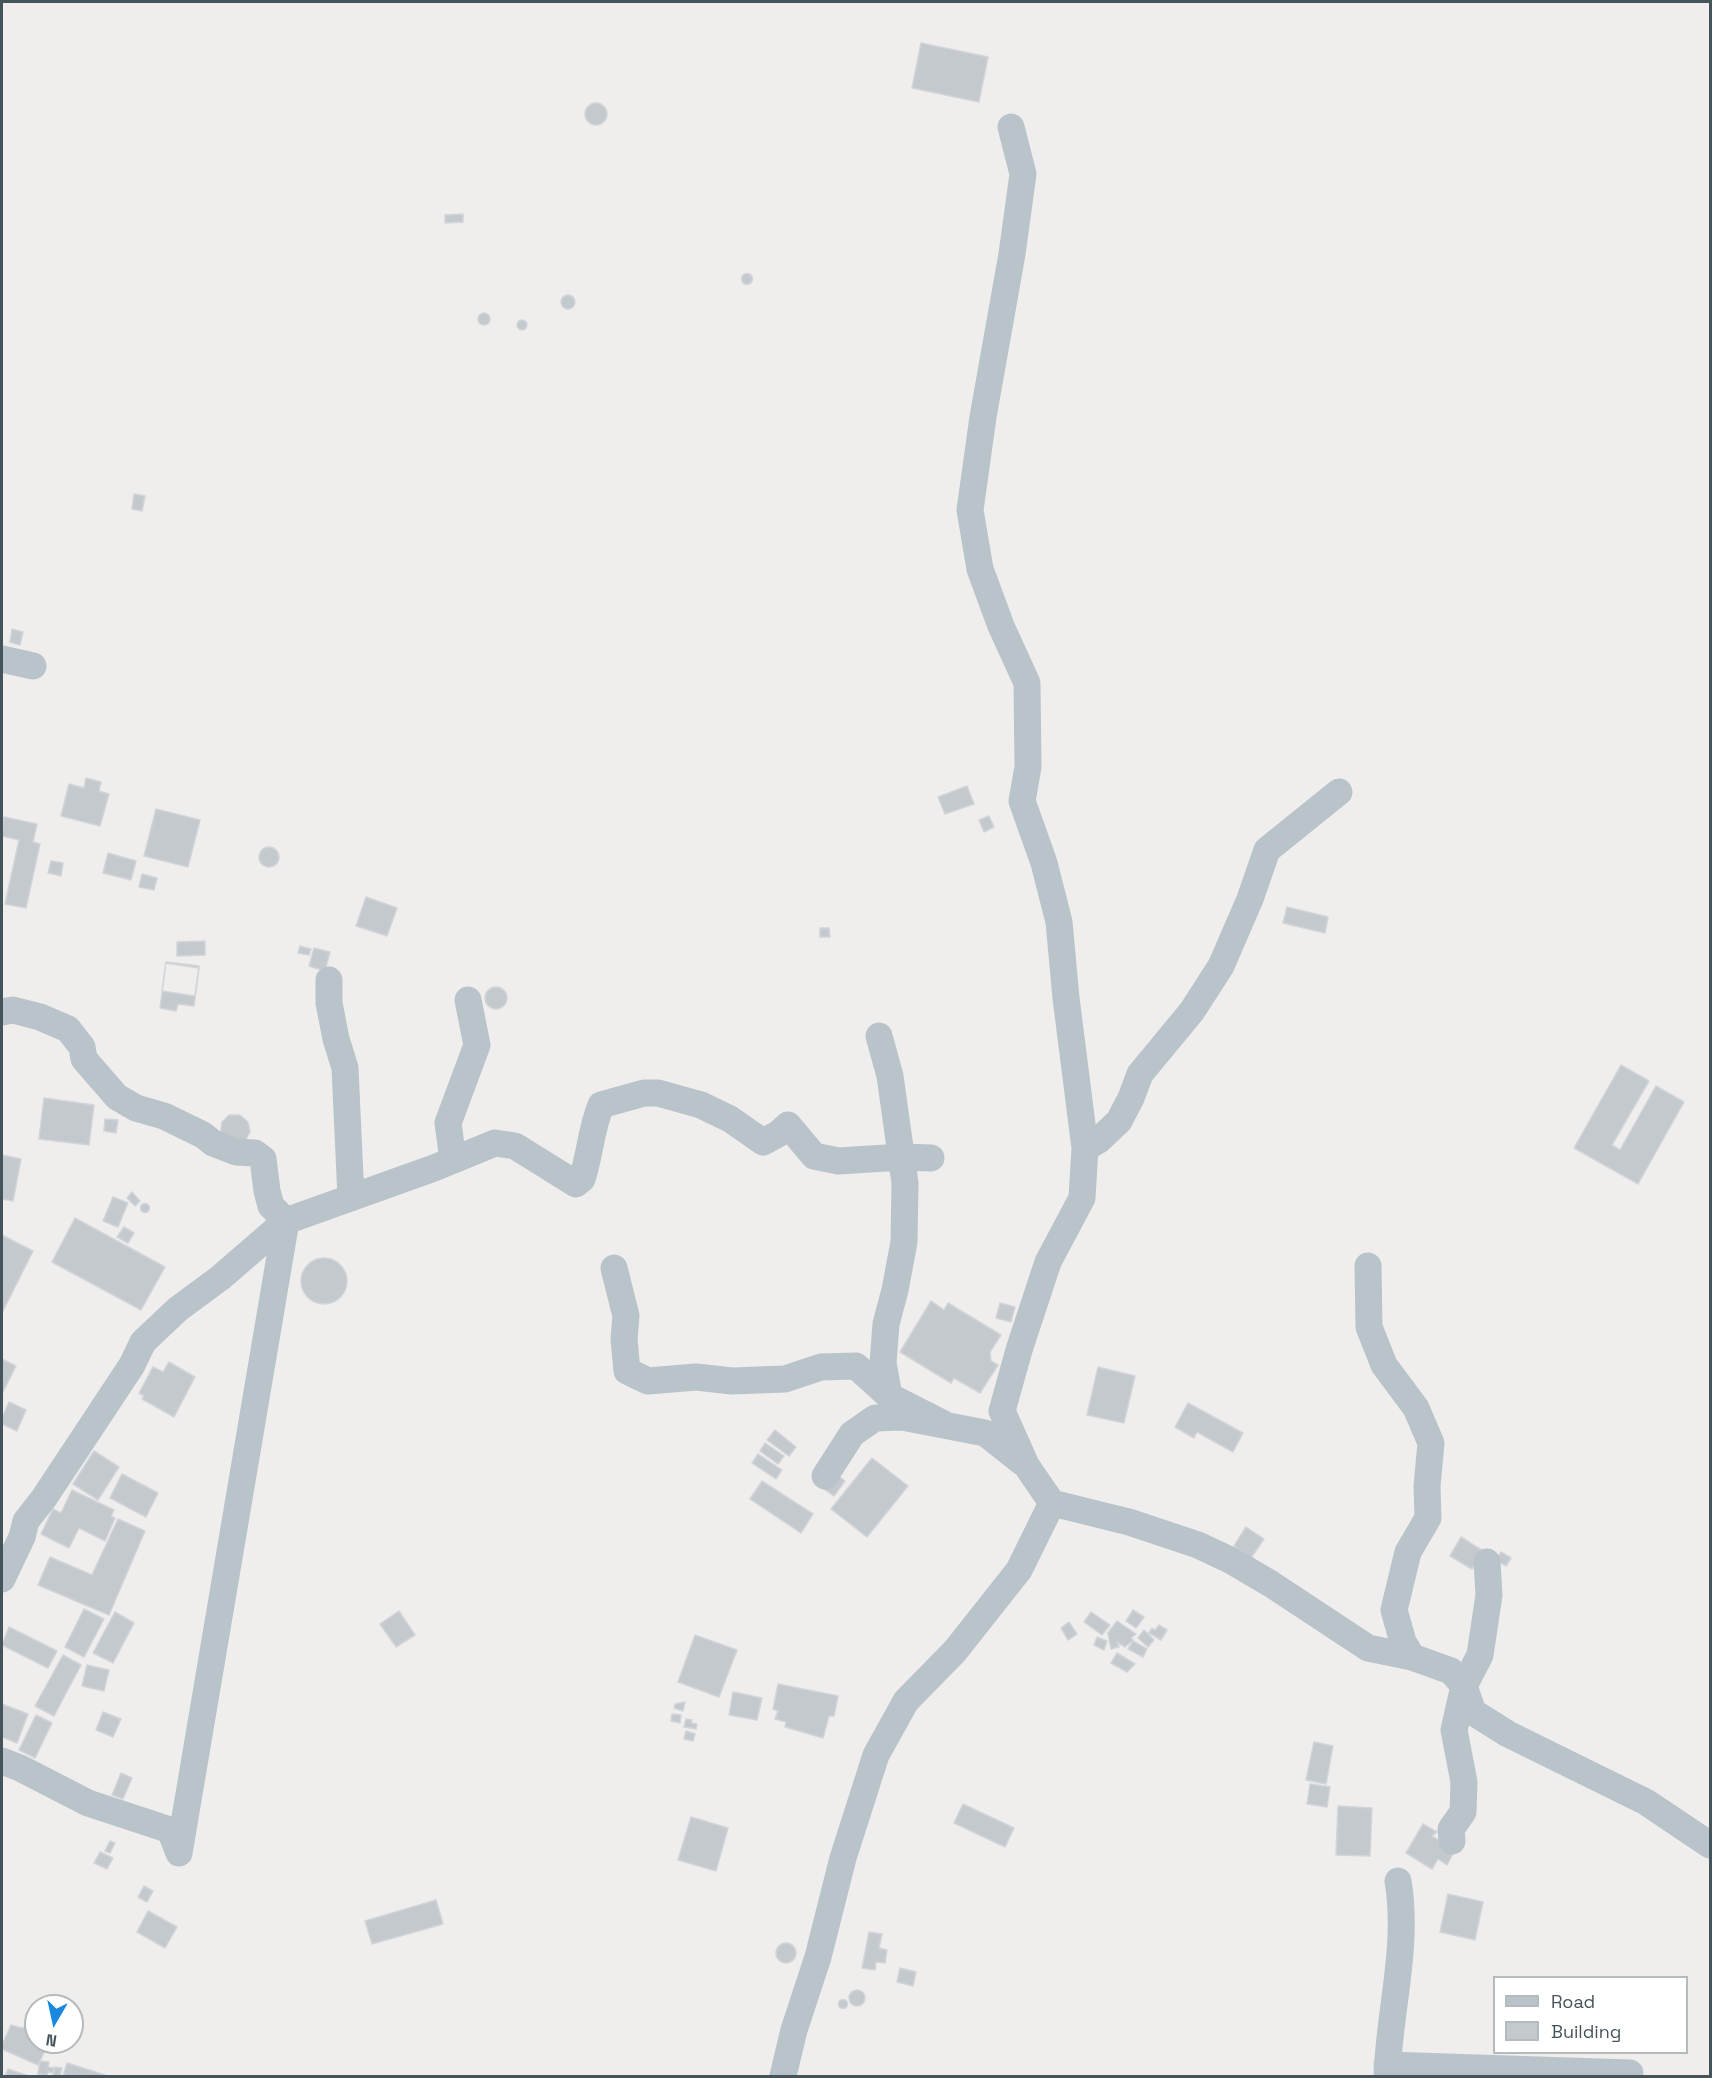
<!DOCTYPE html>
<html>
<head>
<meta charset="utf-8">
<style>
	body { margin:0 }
	#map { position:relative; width:1712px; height:2078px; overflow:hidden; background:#f0eded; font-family:"Space Grotesk",sans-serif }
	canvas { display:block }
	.frame { position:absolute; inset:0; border:3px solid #45535a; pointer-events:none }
	.legend { position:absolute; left:1493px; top:1976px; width:195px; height:78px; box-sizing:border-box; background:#fff; border:2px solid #b5babd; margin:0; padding:8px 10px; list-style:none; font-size:18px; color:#45535a }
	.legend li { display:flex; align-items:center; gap:12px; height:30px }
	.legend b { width:30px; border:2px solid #b5babd }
	.north { position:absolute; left:24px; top:1994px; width:60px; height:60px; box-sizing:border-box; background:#fff; border:2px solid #b5babd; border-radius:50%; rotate:189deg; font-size:16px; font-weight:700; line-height:24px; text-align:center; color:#45535a }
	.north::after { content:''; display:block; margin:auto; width:21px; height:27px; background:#1889de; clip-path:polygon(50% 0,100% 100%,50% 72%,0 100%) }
</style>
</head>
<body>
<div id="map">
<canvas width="1712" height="2078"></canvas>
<div class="frame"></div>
<ul class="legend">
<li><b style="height:8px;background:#b8c4ca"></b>Road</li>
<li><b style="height:16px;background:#c4c9cd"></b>Building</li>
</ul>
<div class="north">N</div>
</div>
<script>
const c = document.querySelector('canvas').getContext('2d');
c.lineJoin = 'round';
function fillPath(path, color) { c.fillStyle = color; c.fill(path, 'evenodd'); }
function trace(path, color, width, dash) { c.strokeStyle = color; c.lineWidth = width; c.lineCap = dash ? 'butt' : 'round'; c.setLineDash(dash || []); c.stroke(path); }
const building = new Path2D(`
	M 921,43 L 988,57 L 979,102 L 912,88 Z
	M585 114a11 11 0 1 1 22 0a11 11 0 1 1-22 0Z
	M 463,214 L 463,222 L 445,223 L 445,215 Z
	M741.5 279a5.5 5.5 0 1 1 11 0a5.5 5.5 0 1 1-11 0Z
	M561 302a7 7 0 1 1 14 0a7 7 0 1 1-14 0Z
	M478 319a6 6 0 1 1 12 0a6 6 0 1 1-12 0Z
	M517 325a5 5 0 1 1 10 0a5 5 0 1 1-10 0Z
	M 134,494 L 145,496 L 142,511 L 132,509 Z
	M 12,629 L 23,632 L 20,645 L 10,642 Z
	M 86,778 L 101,782 L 99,791 L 109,794 L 100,826 L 61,816 L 69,784 L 84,788 Z
	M 967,786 L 974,804 L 945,814 L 938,797 Z
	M 156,809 L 200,820 L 188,867 L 144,856 Z
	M 989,816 L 994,827 L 984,832 L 979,820 Z
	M 4,817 L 37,824 L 33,842 L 40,844 L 26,908 L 5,904 L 19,840 L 2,836 Z
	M259 857a10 10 0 1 1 20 0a10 10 0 1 1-20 0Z
	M 108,853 L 136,861 L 131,880 L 103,873 Z
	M 51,861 L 63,863 L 61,876 L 48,873 Z
	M 142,874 L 157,878 L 154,890 L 139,887 Z
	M 366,897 L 397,908 L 387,936 L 356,926 Z
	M 1287,907 L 1328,917 L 1325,933 L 1283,923 Z
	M 820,928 L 829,928 L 830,937 L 820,937 Z
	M 205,941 L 205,955 L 177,956 L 177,942 Z
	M 300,946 L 311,949 L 309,955 L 298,953 Z
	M 314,948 L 330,952 L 325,971 L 309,966 Z
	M 166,962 L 199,966 L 195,996 L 162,991 Z
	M 166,963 L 199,968 L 194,1006 L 178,1004 L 176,1011 L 160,1008 Z
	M485 998a11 11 0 1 1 22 0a11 11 0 1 1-22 0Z
	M 1621,1065 L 1649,1081 L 1612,1145 L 1620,1150 L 1656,1086 L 1684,1102 L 1638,1184 L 1574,1148 Z
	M 44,1098 L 94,1105 L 89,1145 L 39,1139 Z
	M 229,1115 L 240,1115 L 248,1122 L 250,1132 L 245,1141 L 220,1135 L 222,1122 Z
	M 105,1119 L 118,1120 L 116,1133 L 104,1131 Z
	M 2,1155 L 21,1159 L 13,1201 L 2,1199 Z
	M 132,1192 L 140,1201 L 135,1206 L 127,1198 Z
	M 113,1197 L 128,1203 L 118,1227 L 103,1221 Z
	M140.5 1208a4.5 4.5 0 1 1 9 0a4.5 4.5 0 1 1-9 0Z
	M 75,1218 L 165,1267 L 141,1310 L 52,1262 Z
	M 124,1227 L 134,1233 L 128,1243 L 117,1237 Z
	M 2,1235 L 33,1251 L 2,1313 Z
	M301 1281a23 23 0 1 1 46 0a23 23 0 1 1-46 0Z
	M 931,1301 L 944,1310 L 948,1303 L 1001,1335 L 990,1352 L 991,1361 L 998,1365 L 980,1393 L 954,1378 L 951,1383 L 900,1352 Z
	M 1000,1303 L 1015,1307 L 1011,1322 L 996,1318 Z
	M 2,1359 L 16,1366 L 2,1394 Z
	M 169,1362 L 195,1377 L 174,1417 L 142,1399 L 144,1396 L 139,1393 L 153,1367 L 163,1372 Z
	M 1098,1367 L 1135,1376 L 1124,1423 L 1087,1415 Z
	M 9,1402 L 26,1410 L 17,1431 L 2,1424 L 2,1418 Z
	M 1188,1403 L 1243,1433 L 1233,1452 L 1197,1432 L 1194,1438 L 1175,1427 Z
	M 775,1430 L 796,1447 L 789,1456 L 767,1440 Z
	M 765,1443 L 784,1456 L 778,1464 L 760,1451 Z
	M 94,1451 L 119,1467 L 98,1500 L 73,1484 Z
	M 758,1454 L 782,1470 L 776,1479 L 752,1463 Z
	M 872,1458 L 908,1486 L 867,1537 L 831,1509 Z
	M 833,1472 L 845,1481 L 834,1496 L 821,1487 Z
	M 122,1474 L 158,1493 L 146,1517 L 110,1498 Z
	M 762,1481 L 813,1514 L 801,1533 L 750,1499 Z
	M 72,1490 L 114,1510 L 111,1516 L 115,1518 L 105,1541 L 79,1528 L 69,1548 L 41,1534 L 53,1509 L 61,1513 Z
	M 118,1519 L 145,1531 L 109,1615 L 38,1585 L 50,1557 L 92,1575 Z
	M 1246,1527 L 1264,1539 L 1251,1558 L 1234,1546 Z
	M 1461,1537 L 1483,1551 L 1472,1569 L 1450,1556 Z
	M 1501,1552 L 1511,1558 L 1506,1566 L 1496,1560 Z
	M 84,1609 L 104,1619 L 84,1657 L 65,1647 Z
	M 1133,1610 L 1144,1617 L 1136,1628 L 1126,1621 Z
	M 399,1611 L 415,1635 L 396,1647 L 380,1624 Z
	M 115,1612 L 134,1623 L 113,1663 L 93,1653 Z
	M 1091,1612 L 1110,1625 L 1102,1635 L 1084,1622 Z
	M 1117,1621 L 1136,1634 L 1131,1638 L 1133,1640 L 1125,1647 L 1117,1642 L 1119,1647 L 1111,1649 L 1108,1633 Z
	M 1069,1622 L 1077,1634 L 1068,1640 L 1061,1628 Z
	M 1159,1625 L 1167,1630 L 1161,1640 L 1149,1633 L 1152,1628 L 1155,1630 Z
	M 9,1627 L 57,1651 L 48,1668 L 2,1645 Z
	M 1144,1630 L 1154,1640 L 1148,1647 L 1138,1638 Z
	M 695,1635 L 737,1650 L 719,1697 L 678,1682 Z
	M 1097,1637 L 1107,1641 L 1104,1650 L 1094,1645 Z
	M 1133,1641 L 1147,1649 L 1143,1657 L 1128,1649 Z
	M 1117,1653 L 1135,1664 L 1127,1672 L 1111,1663 Z
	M 63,1655 L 81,1665 L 54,1716 L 35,1706 Z
	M 87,1665 L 109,1670 L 104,1691 L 82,1686 Z
	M 778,1684 L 838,1696 L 834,1716 L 829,1716 L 823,1738 L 785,1727 L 786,1722 L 775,1719 L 778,1711 L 773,1709 Z
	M 733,1692 L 762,1698 L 757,1720 L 729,1715 Z
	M 685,1702 L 683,1711 L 674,1708 L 675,1704 Z
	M 2,1704 L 28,1714 L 17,1743 L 2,1737 Z
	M 103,1712 L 121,1719 L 113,1737 L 96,1730 Z
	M 672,1714 L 681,1715 L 680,1723 L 671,1721 Z
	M 36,1715 L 52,1723 L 35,1758 L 19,1750 Z
	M 686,1719 L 692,1720 L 691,1723 L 697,1724 L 696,1729 L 684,1727 Z
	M 686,1731 L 695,1734 L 693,1741 L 684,1739 Z
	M 1314,1742 L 1333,1746 L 1326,1784 L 1306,1780 Z
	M 121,1773 L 132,1778 L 123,1799 L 112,1795 Z
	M 1310,1784 L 1330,1787 L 1327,1807 L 1307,1804 Z
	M 963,1804 L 1014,1828 L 1005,1847 L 954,1823 Z
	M 1338,1806 L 1372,1808 L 1370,1856 L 1336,1855 Z
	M 691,1817 L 728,1828 L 716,1871 L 678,1860 Z
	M 1423,1824 L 1437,1832 L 1432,1836 L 1455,1850 L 1447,1865 L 1438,1859 L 1432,1869 L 1406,1853 Z
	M 110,1841 L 115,1843 L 110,1853 L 105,1851 Z
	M 100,1852 L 113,1858 L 107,1869 L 94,1863 Z
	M 144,1886 L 153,1891 L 147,1902 L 138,1897 Z
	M 1448,1894 L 1483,1902 L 1475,1940 L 1440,1932 Z
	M 436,1900 L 443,1924 L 372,1944 L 365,1921 Z
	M 148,1911 L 177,1927 L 165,1948 L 137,1932 Z
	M 869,1932 L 882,1934 L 879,1948 L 887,1950 L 885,1963 L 876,1962 L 875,1970 L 862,1968 Z
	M776 1953a10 10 0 1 1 20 0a10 10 0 1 1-20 0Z
	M 900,1968 L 916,1972 L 913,1986 L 897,1982 Z
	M849 1998a8 8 0 1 1 16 0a8 8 0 1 1-16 0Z
	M838.5 2004a4.5 4.5 0 1 1 9 0a4.5 4.5 0 1 1-9 0Z
	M 11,2025 L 22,2028 L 27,2026 L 36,2030 L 36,2042 L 49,2042 L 38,2065 L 2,2049 L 2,2045 Z
	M 40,2061 L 49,2062 L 48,2067 L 54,2068 L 53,2073 L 48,2072 L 47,2075 L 38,2074 Z
	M 67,2063 L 105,2075 L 105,2076 L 63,2076 Z
	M 55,2067 L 62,2068 L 60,2076 L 53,2076 Z
	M 8,2069 L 29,2076 L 5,2076 Z`);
fillPath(building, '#c4c9cd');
trace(building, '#d1d4d9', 1.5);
trace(new Path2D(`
	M 2,659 L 33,666
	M 329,980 L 329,1003 L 336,1039 L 345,1068 L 351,1198
	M 2,1012 L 13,1010 L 40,1017 L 68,1029 L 82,1047 L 84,1059 L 117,1097 L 136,1108 L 164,1116 L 203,1135 L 213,1143 L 236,1152 L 255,1153 L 263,1159 L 267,1191 L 271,1206 L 286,1221 L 179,1853 L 170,1830 L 88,1803 L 20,1768 L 2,1761
	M 879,1036 L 890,1076 L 905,1183 L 904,1242 L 895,1290 L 886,1324 L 883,1363 L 889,1396 L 944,1424
	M 1085,1148 L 1099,1140 L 1119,1121 L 1131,1098 L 1140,1074 L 1192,1011 L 1221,966 L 1250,899 L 1267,850 L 1339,792
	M 453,1160 L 448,1123 L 477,1045 L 468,1000
	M 1368,1266 L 1369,1327 L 1384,1365 L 1416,1408 L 1431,1443 L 1427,1486 L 1428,1518 L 1408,1552 L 1394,1610 L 1403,1642 L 1412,1657
	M 614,1268 L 626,1316 L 624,1339 L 627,1371 L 648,1381 L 696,1377 L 732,1381 L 785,1379 L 821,1367 L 856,1366 L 889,1396
	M 825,1476 L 852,1434 L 875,1418 L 902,1417 L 985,1433 L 1023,1463
	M 1052,1503 L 1129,1522 L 1198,1545 L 1232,1561 L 1271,1584 L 1368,1648 L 1412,1657 L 1451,1671 L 1464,1686 L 1473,1712 L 1508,1734 L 1646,1802 L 1710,1845
	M 2,1579 L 22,1537 L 26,1521 L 44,1498 L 132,1365 L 143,1342 L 178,1309 L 220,1278 L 286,1221 L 434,1168 L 495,1143 L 515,1146 L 576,1184 L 582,1179 C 590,1155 591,1129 601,1105 L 644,1093 L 658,1093 L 701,1105 L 730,1119 L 763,1142 L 778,1134 L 788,1125 L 814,1156 L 838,1161 L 902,1157 L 931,1158
	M 1452,1841 L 1451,1829 L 1463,1812 L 1464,1782 L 1454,1730 L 1464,1686 L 1480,1655 L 1489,1595 L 1487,1562
	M 1387,2065 L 1630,2073
	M 783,2076 L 794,2030 L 818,1957 L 843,1858 L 876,1755 L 906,1701 L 955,1651 L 1019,1570 L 1052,1503 L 1026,1465 L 1002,1411 L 1019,1350 L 1048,1262 L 1082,1198 L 1085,1148 L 1066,998 L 1059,922 L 1044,863 L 1022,801 L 1028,767 L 1027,683 L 1001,626 L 980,569 L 970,510 L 983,417 L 1012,254 L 1023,174 L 1011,127
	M 1387,2076 C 1389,2012 1409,1946 1398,1881`), '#b8c4ca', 27);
</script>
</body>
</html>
